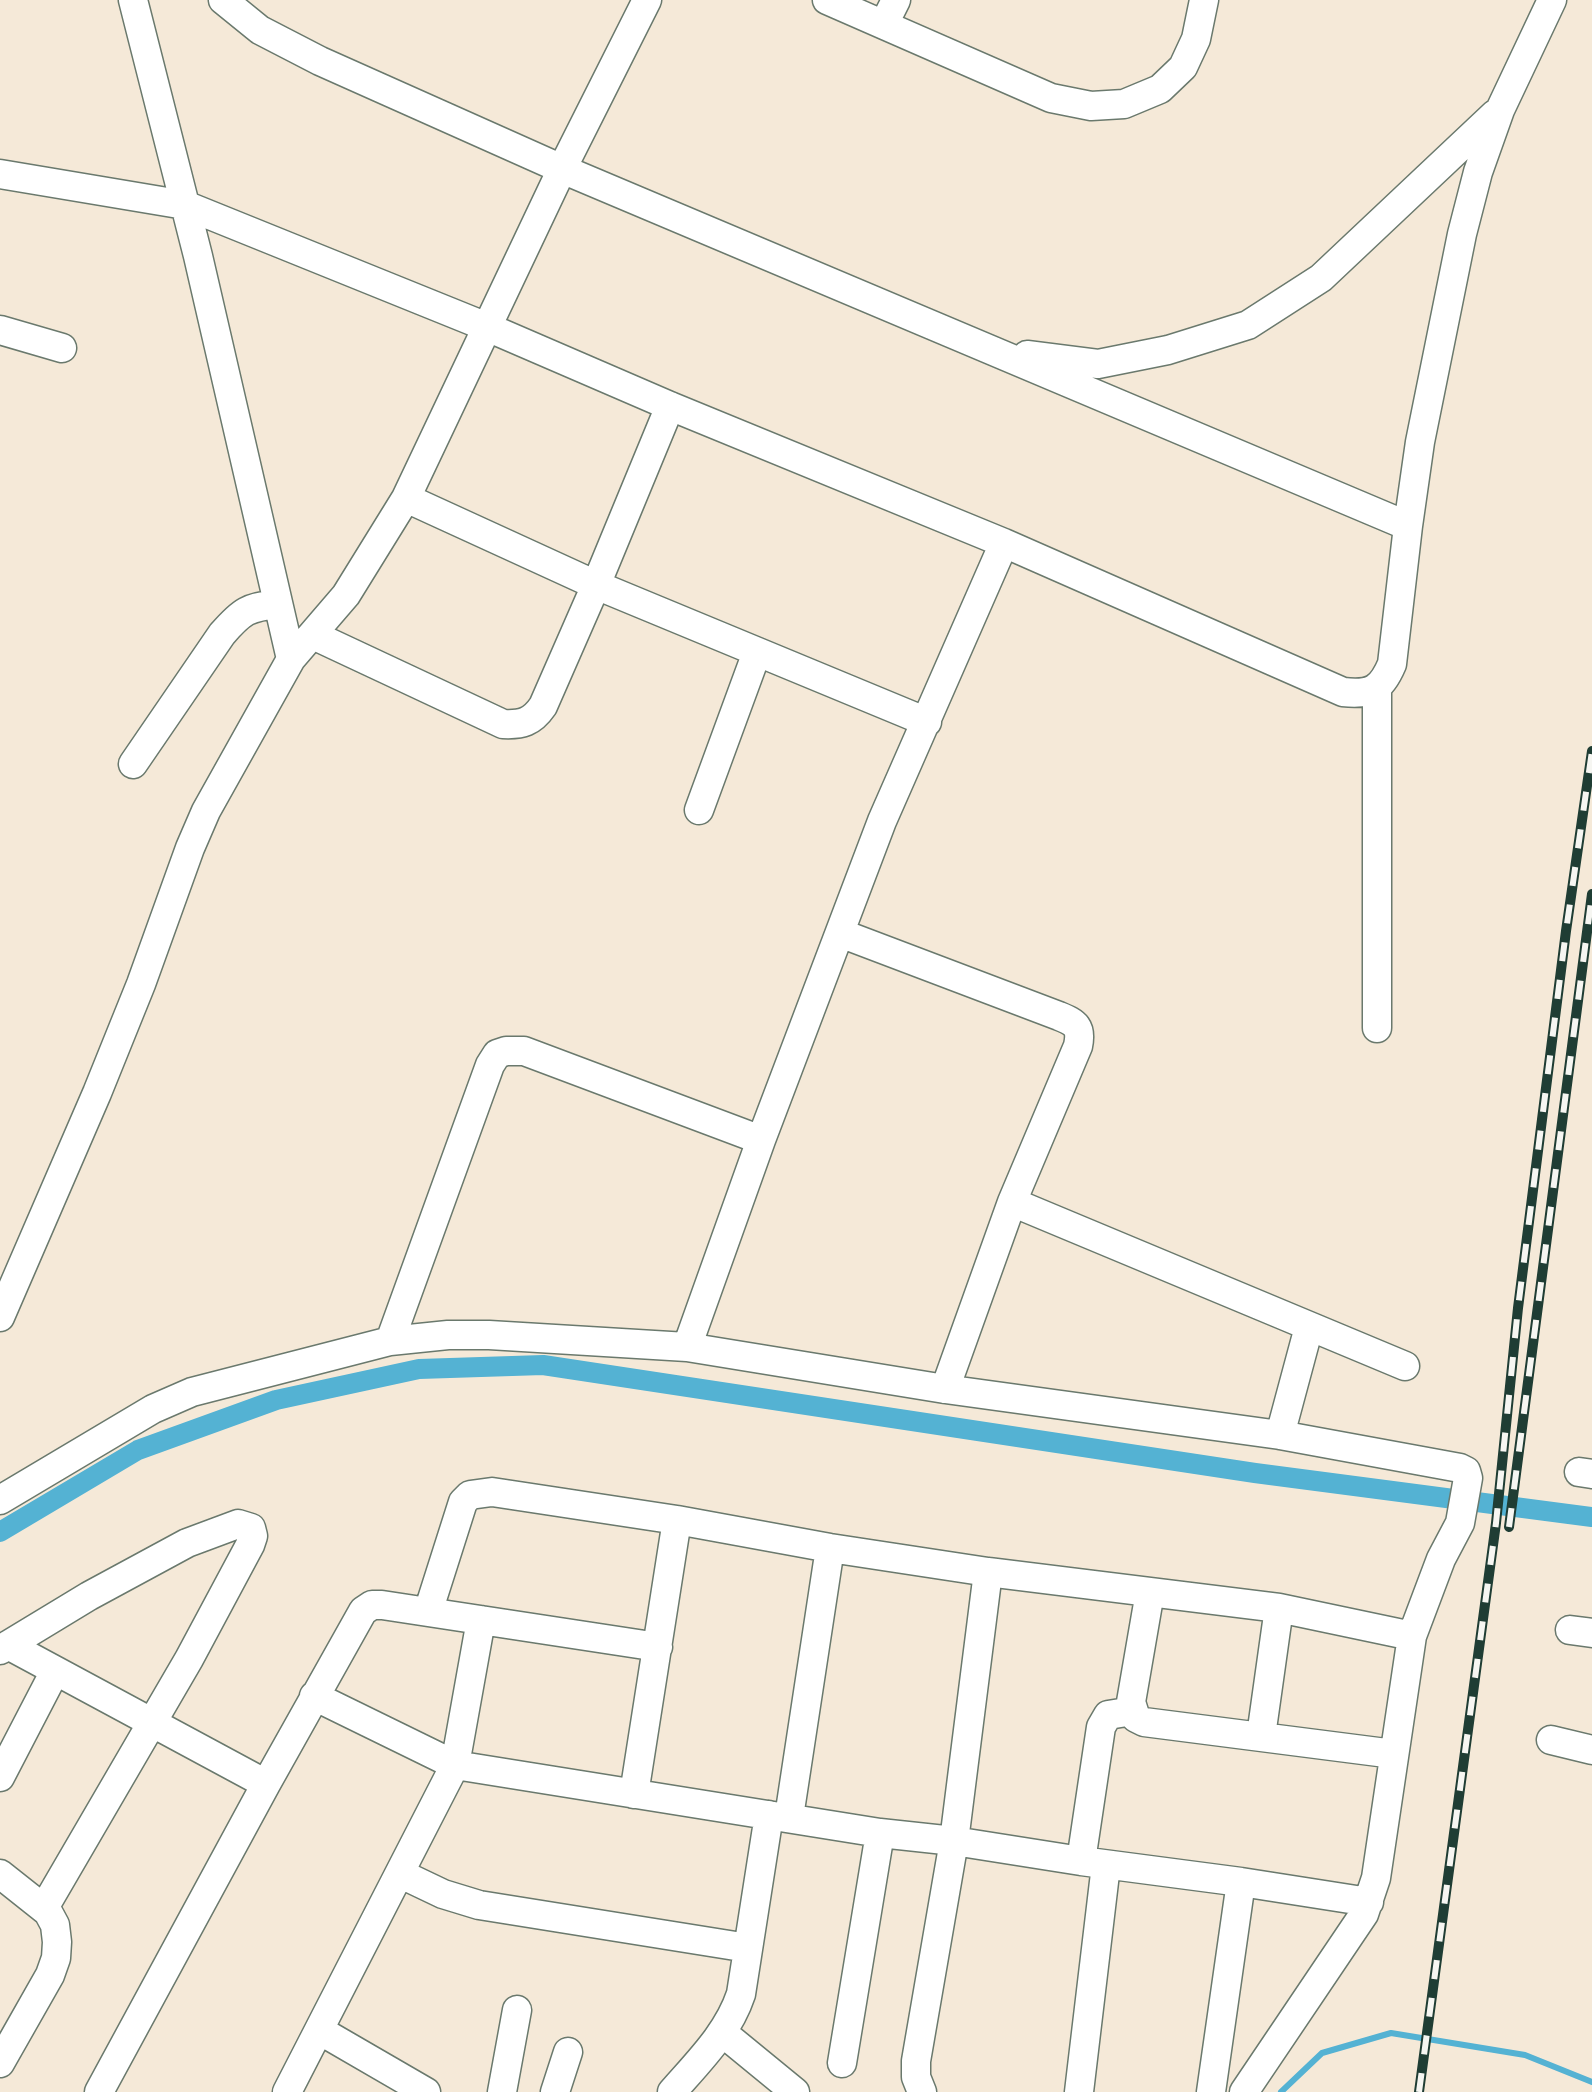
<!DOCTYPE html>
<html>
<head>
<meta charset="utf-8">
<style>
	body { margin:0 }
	canvas { display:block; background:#f5e9d8 }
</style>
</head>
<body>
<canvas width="1592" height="2092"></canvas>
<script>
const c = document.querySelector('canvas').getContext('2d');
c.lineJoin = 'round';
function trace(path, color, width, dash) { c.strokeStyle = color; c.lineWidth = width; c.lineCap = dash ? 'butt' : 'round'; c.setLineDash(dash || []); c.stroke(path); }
trace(new Path2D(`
	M 1281,2092 L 1322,2053 L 1391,2033 L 1525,2055 L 1592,2082`), '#54b2d3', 6);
trace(new Path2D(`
	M 0,1532 L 138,1450 L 276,1400 L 419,1369 L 543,1365 L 1255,1473 L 1592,1517`), '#54b2d3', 20);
const minor = new Path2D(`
	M 133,0 L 198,256 L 291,659
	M 223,0 L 260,30 L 320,61 L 562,169 L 1408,526
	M 827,0 L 1051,98 L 1091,106 L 1124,104 L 1160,89 L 1183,67 L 1196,39 L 1204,0
	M 884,24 L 896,0
	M 0,174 L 185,205 L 487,327 L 670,406 L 1004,543 L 1343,692 C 1371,695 1381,690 1392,664 L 1408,526 L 1420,442 L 1462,234 L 1478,172 L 1500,110 L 1552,0
	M 0,330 L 62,348
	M 1027,355 L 1098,364 L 1168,350 L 1248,325 L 1321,278 L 1495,114
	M 406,498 L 596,585 L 670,406
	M 313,635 L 503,724 C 522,725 532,722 543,706 L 596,585 L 927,722
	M 133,764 L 222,634 C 242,611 248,607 278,604
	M 699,810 L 757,652
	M 840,933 L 1059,1016 C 1076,1023 1082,1027 1078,1046 L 1012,1202 L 945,1389
	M 1377,1028 L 1377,687
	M 1012,1202 L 1405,1366
	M 0,1317 L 97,1093 L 141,984 L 190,848 L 206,811 L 291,659 L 346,595 L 406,498 L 562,169 L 647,0
	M 390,1341 L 490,1065 L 497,1054 L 506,1051 L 524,1051 L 761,1140
	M 687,1347 L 761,1140 L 882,821 L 1004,543
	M 1280,1435 L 1309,1327
	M 1579,1472 L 1592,1474
	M 0,1500 L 153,1409 L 192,1392 L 390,1341 L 448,1335 L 489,1335 L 687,1347 L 945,1389 L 1280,1435 L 1460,1468 L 1466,1471 L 1468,1478 L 1460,1523 L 1441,1559 L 1412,1636 L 1376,1878 L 1364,1914 L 1244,2092
	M 1150,1592 L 1131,1702 L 1136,1718 L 1144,1722 L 1394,1754
	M 428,1612 L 463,1502 L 470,1495 L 492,1492 L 677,1520 L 830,1548 L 988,1572 L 1279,1608 L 1412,1636
	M 1570,1630 L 1592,1633
	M 8,1645 L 266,1784
	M 0,1650 L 89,1596 L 187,1543 L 238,1524 L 251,1528 L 253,1536 L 250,1545 L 189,1659 L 44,1908
	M 314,1696 L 455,1765 L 880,1833 L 954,1841 L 1081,1861 L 1241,1882 L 1369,1902
	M 1261,1736 L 1279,1608
	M 1551,1740 L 1592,1750
	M 0,1777 L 55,1671
	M 634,1794 L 677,1520
	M 789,1817 L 830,1548
	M 1081,1861 L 1101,1727 L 1108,1715 L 1133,1711
	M 0,1874 L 48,1912 L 55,1925 L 57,1942 L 56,1958 L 50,1975 L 0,2063
	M 401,1874 L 443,1894 L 479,1905 L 748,1948
	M 319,2030 L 426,2092
	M 723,2033 L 795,2092
	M 842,2063 L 880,1833
	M 99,2092 L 266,1784 L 363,1611 L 372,1605 L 382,1605 L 658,1647
	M 287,2092 L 455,1765 L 481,1620
	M 502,2092 L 517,2010
	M 555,2092 L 568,2052
	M 672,2092 C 699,2061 728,2033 741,1994 L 769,1815
	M 922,2092 L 916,2077 L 916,2061 L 954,1841 L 988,1572
	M 1079,2092 L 1106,1865
	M 1211,2092 L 1241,1882`);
trace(minor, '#6a796d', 31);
trace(minor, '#fff', 28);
const rail = new Path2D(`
	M 1509,1527 L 1592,894
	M 1419,2092 L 1496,1523 L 1518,1308 L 1566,931 L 1592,751`);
trace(rail, '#1f3d34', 10);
trace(rail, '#f6f6f2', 6, [19]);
</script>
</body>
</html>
